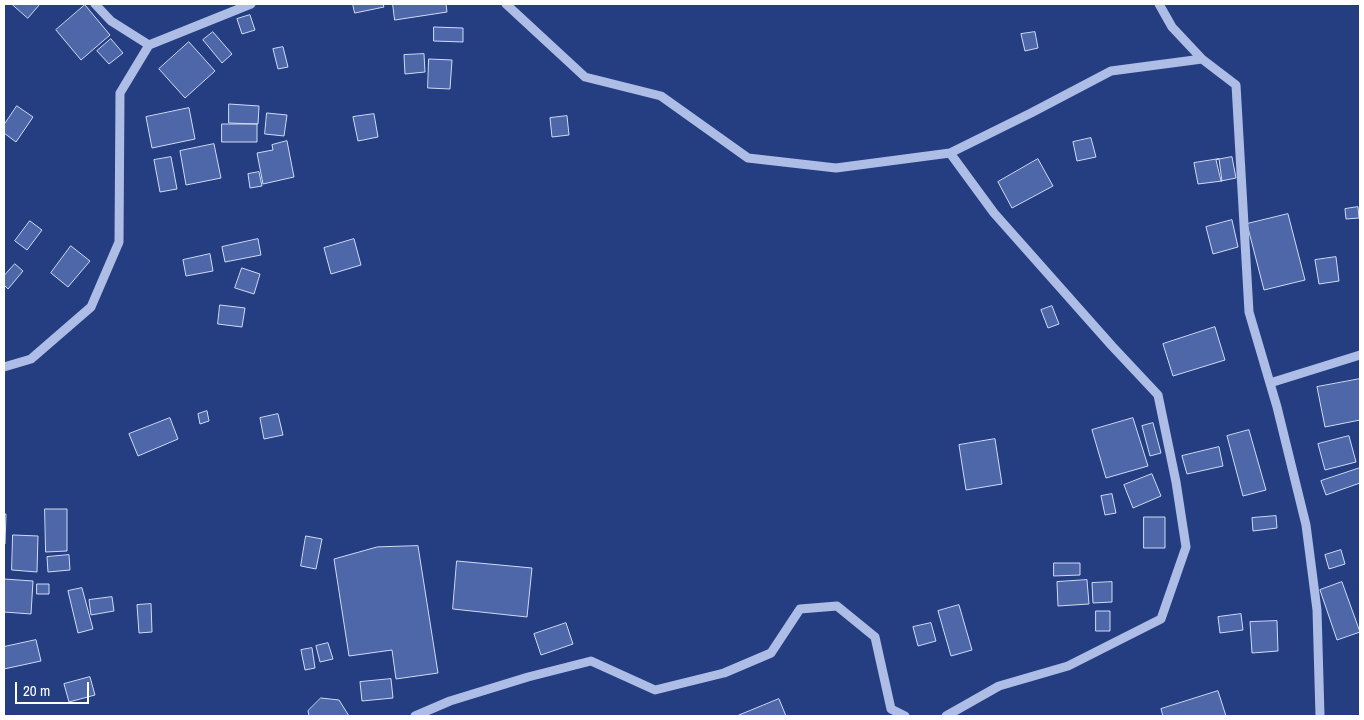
<!DOCTYPE html>
<html>
<head>
<meta charset="utf-8">
<style>
	body { margin:0 }
	#map { position:relative; width:1364px; height:720px; overflow:hidden; background:#253e81; font-family:"Archivo Narrow",sans-serif }
	canvas { display:block }
	.frame { position:absolute; inset:0; border:5px solid #fff; pointer-events:none }
	.scale { position:absolute; left:15px; top:682px; width:74px; height:22px; box-sizing:border-box; border:2px solid #fff; border-top:0; padding-left:6px; font-size:15px; line-height:18px; white-space:nowrap; color:#fff; -webkit-text-stroke:4px #253e81; paint-order:stroke }
</style>
</head>
<body>
<div id="map">
<canvas width="1364" height="720"></canvas>
<div class="frame"></div>
<div class="scale">20 m</div>
</div>
<script>
const c = document.querySelector('canvas').getContext('2d');
c.lineJoin = 'round';
function fillPath(path, color) { c.fillStyle = color; c.fill(path, 'evenodd'); }
function trace(path, color, width, dash) { c.strokeStyle = color; c.lineWidth = width; c.lineCap = dash ? 'butt' : 'round'; c.setLineDash(dash || []); c.stroke(path); }
const building = new Path2D(`
	M 12,4 L 40,4 L 28,18 Z
	M 353,4 L 383,4 L 384,7 L 355,13 Z
	M 393,4 L 446,4 L 447,12 L 395,20 Z
	M 85,5 L 110,35 L 81,60 L 56,30 Z
	M 250,15 L 255,30 L 242,34 L 237,19 Z
	M 434,27 L 463,28 L 463,42 L 434,41 Z
	M 213,32 L 232,54 L 222,63 L 203,40 Z
	M 1035,32 L 1038,48 L 1025,51 L 1021,34 Z
	M 111,39 L 123,53 L 109,64 L 97,51 Z
	M 189,42 L 215,71 L 185,98 L 159,69 Z
	M 283,47 L 288,67 L 278,69 L 273,49 Z
	M 424,54 L 425,72 L 405,74 L 404,55 Z
	M 429,59 L 452,60 L 450,89 L 428,88 Z
	M 229,104 L 259,106 L 258,124 L 229,123 Z
	M 17,106 L 33,117 L 16,142 L 4,133 L 4,125 Z
	M 189,108 L 195,139 L 152,148 L 146,117 Z
	M 267,113 L 287,115 L 284,136 L 265,134 Z
	M 374,114 L 378,137 L 358,141 L 353,117 Z
	M 567,116 L 569,135 L 552,137 L 550,118 Z
	M 222,124 L 257,124 L 257,142 L 222,142 Z
	M 1091,138 L 1096,157 L 1077,161 L 1073,142 Z
	M 287,141 L 294,177 L 263,184 L 257,153 L 273,150 L 272,145 Z
	M 214,144 L 221,178 L 186,185 L 180,151 Z
	M 171,157 L 177,189 L 160,192 L 154,160 Z
	M 1232,157 L 1236,178 L 1221,181 L 1216,160 Z
	M 1038,159 L 1053,186 L 1012,208 L 998,182 Z
	M 1219,159 L 1222,181 L 1198,184 L 1194,163 Z
	M 259,172 L 262,186 L 250,188 L 248,174 Z
	M 1358,207 L 1359,218 L 1346,219 L 1345,209 Z
	M 1288,214 L 1305,280 L 1264,290 L 1247,224 Z
	M 1232,220 L 1238,247 L 1213,254 L 1206,227 Z
	M 30,221 L 42,230 L 27,250 L 15,241 Z
	M 258,239 L 261,255 L 225,262 L 222,247 Z
	M 354,239 L 361,265 L 331,274 L 324,248 Z
	M 71,246 L 90,261 L 68,287 L 51,273 Z
	M 210,254 L 213,271 L 186,276 L 183,260 Z
	M 1336,257 L 1339,281 L 1319,284 L 1315,260 Z
	M 15,264 L 23,271 L 8,289 L 4,285 L 4,276 Z
	M 242,268 L 260,274 L 254,294 L 235,288 Z
	M 220,305 L 245,308 L 242,327 L 218,324 Z
	M 1052,306 L 1059,324 L 1048,328 L 1041,310 Z
	M 1215,327 L 1225,360 L 1173,376 L 1163,344 Z
	M 1360,379 L 1360,420 L 1325,427 L 1317,387 Z
	M 207,411 L 209,421 L 200,424 L 198,414 Z
	M 278,414 L 283,435 L 264,439 L 260,418 Z
	M 170,418 L 178,439 L 138,456 L 129,434 Z
	M 1133,418 L 1148,466 L 1106,478 L 1092,430 Z
	M 1153,423 L 1161,453 L 1150,456 L 1142,426 Z
	M 1249,430 L 1266,490 L 1243,496 L 1227,436 Z
	M 1349,436 L 1356,462 L 1325,470 L 1318,444 Z
	M 995,439 L 1002,484 L 966,490 L 959,445 Z
	M 1219,447 L 1223,466 L 1187,474 L 1182,456 Z
	M 1360,468 L 1360,483 L 1326,495 L 1321,481 Z
	M 1152,474 L 1161,496 L 1133,508 L 1124,485 Z
	M 1112,494 L 1116,513 L 1105,515 L 1101,496 Z
	M 45,509 L 67,509 L 67,551 L 46,552 Z
	M 4,514 L 6,514 L 5,544 L 4,544 Z
	M 1276,516 L 1277,528 L 1253,531 L 1252,518 Z
	M 1144,517 L 1165,517 L 1165,548 L 1144,548 Z
	M 13,535 L 38,536 L 37,572 L 12,570 Z
	M 306,536 L 322,539 L 316,569 L 301,566 Z
	M 418,546 L 438,673 L 396,679 L 392,650 L 349,656 L 334,559 L 377,547 Z
	M 1341,550 L 1345,564 L 1329,569 L 1325,555 Z
	M 69,555 L 70,570 L 48,572 L 47,557 Z
	M 457,561 L 532,568 L 527,617 L 453,609 Z
	M 1054,563 L 1080,563 L 1080,575 L 1054,576 Z
	M 4,579 L 33,581 L 31,614 L 4,612 Z
	M 1087,580 L 1089,604 L 1058,606 L 1057,582 Z
	M 1112,582 L 1112,602 L 1093,603 L 1092,583 Z
	M 1342,582 L 1360,632 L 1337,640 L 1320,590 Z
	M 37,584 L 49,584 L 49,594 L 37,594 Z
	M 82,588 L 93,629 L 78,633 L 68,591 Z
	M 112,597 L 114,611 L 91,615 L 89,600 Z
	M 151,604 L 152,632 L 139,633 L 137,605 Z
	M 959,605 L 972,650 L 951,656 L 938,611 Z
	M 1096,611 L 1110,611 L 1110,631 L 1096,631 Z
	M 1241,614 L 1243,630 L 1220,633 L 1218,617 Z
	M 1277,621 L 1278,651 L 1252,653 L 1250,622 Z
	M 566,623 L 573,644 L 541,655 L 534,634 Z
	M 931,623 L 936,641 L 918,646 L 913,627 Z
	M 36,640 L 41,661 L 4,669 L 4,647 Z
	M 328,643 L 333,659 L 320,662 L 316,646 Z
	M 312,648 L 315,668 L 305,670 L 301,650 Z
	M 90,677 L 95,695 L 69,702 L 64,684 Z
	M 391,679 L 393,698 L 362,701 L 360,682 Z
	M 1218,691 L 1226,716 L 1163,716 L 1161,709 Z
	M 321,698 L 339,700 L 349,716 L 309,716 L 308,711 Z
	M 779,699 L 786,716 L 737,716 Z`);
fillPath(building, '#4e67a9');
trace(building, '#d0daf5', 1);
trace(new Path2D(`
	M 95,4 L 111,21 L 149,45
	M 506,4 L 585,77 L 661,96 L 748,158 L 836,168 L 950,153 L 1031,113 L 1111,71 L 1202,59
	M 1159,4 L 1172,27 L 1202,59 L 1236,85 L 1249,312 L 1277,407 L 1306,525 L 1317,610 L 1320,716
	M 4,367 L 31,359 L 91,307 L 119,242 L 120,93 L 149,45 L 251,4
	M 1270,383 L 1360,355
	M 415,716 L 450,701 L 528,677 L 591,661 L 655,690 L 724,673 L 771,653 L 800,609 L 837,606 L 875,637 L 891,709 L 905,716
	M 946,716 L 999,686 L 1068,666 L 1161,619 L 1186,547 L 1176,482 L 1158,395 L 1112,346 L 994,213 L 950,153`), '#adbde6', 9);
</script>
</body>
</html>
